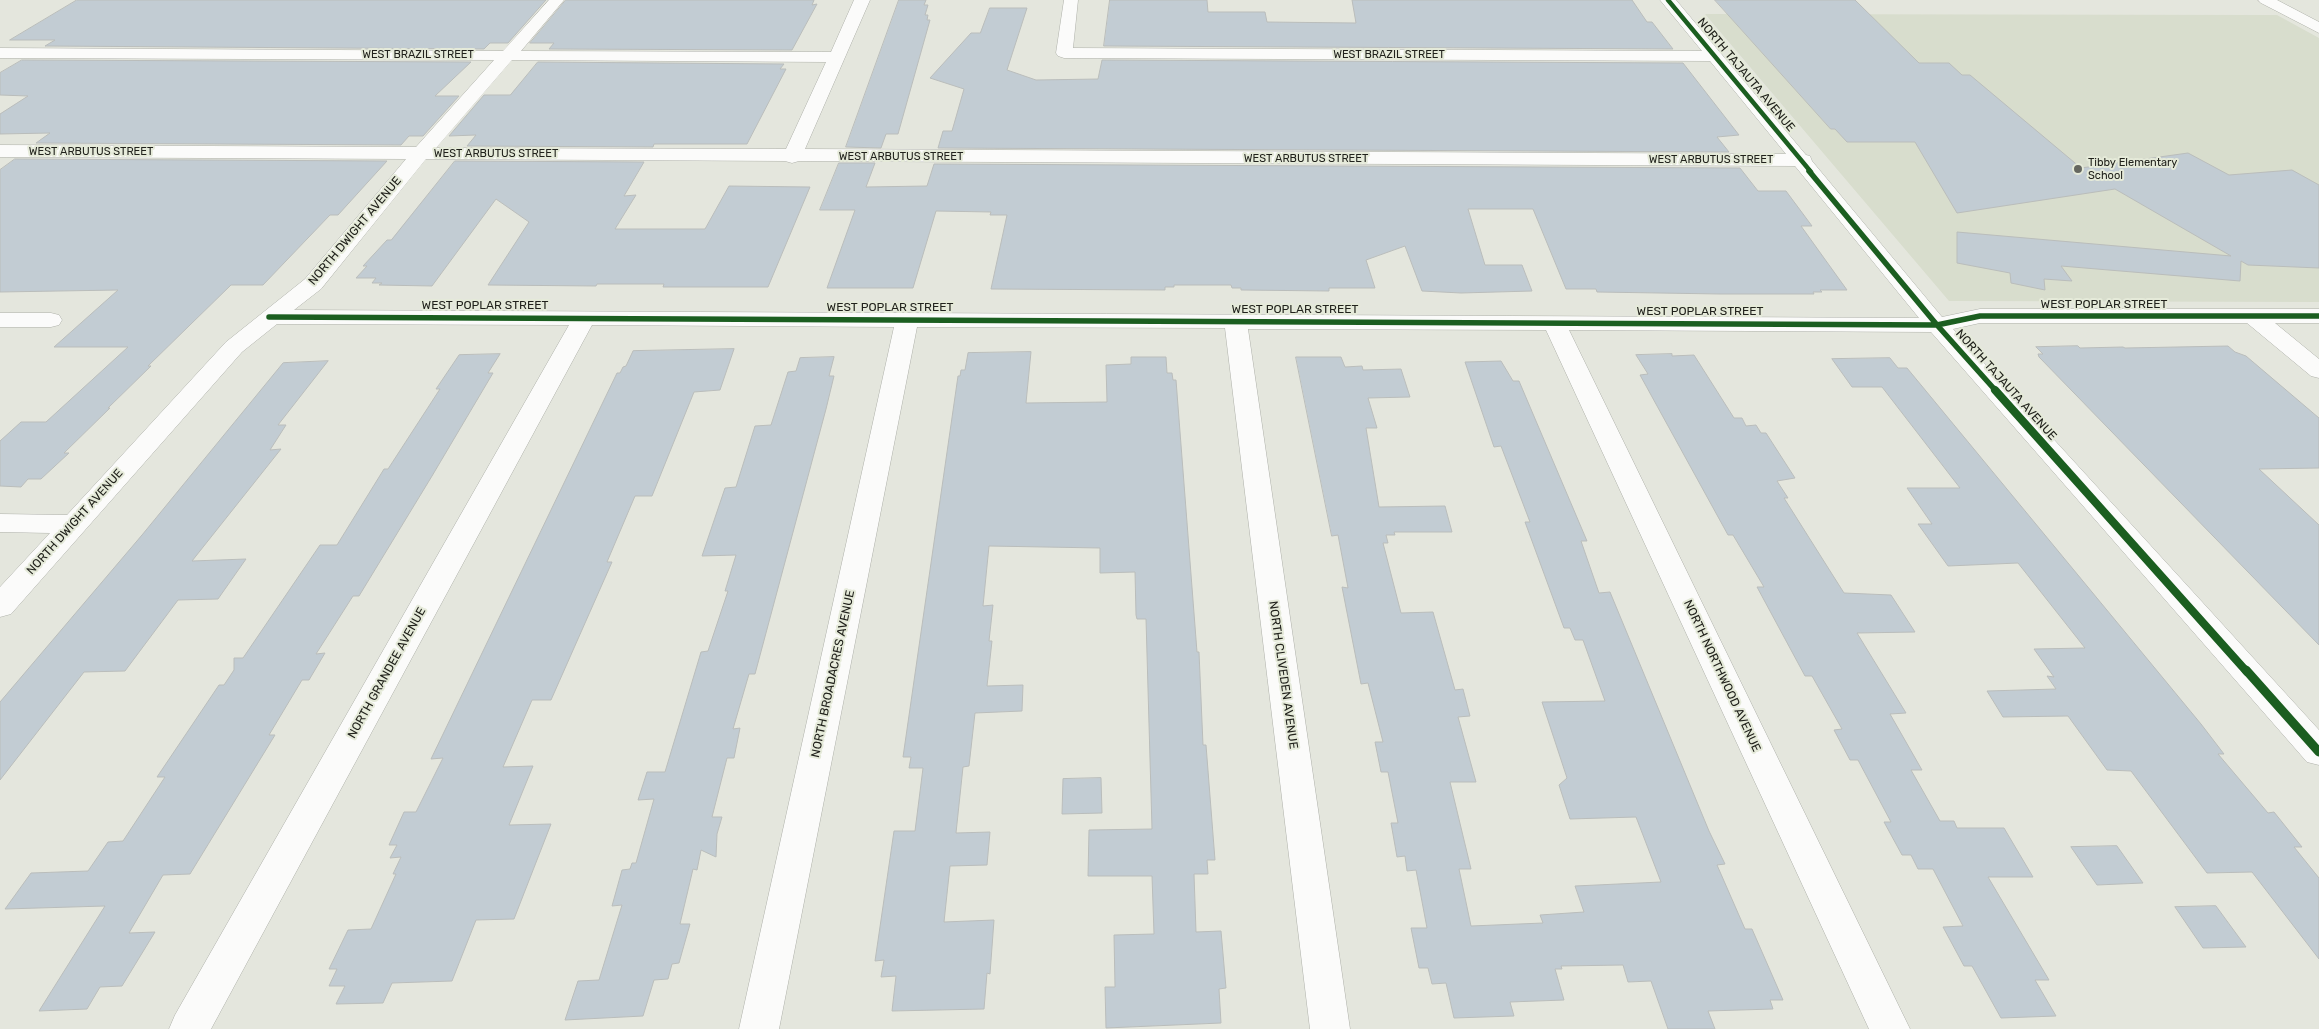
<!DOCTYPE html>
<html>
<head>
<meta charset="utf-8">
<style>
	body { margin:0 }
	canvas { display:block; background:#e4e6dd }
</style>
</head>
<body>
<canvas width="2319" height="1029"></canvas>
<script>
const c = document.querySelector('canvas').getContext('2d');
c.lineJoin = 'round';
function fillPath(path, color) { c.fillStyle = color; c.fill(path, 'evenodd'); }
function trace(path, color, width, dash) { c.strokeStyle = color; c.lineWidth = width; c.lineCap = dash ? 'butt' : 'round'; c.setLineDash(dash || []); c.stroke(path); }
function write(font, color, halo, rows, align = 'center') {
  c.font = font + ' Rubik,sans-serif'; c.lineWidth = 4; c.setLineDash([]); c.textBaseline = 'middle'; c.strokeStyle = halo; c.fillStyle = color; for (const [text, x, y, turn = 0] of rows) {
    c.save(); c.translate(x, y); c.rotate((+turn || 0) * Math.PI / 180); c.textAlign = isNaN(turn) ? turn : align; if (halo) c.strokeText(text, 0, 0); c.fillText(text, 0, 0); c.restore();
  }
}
fillPath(new Path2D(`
	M 1705,14 L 2277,15 L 2319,38 L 2319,302 L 1949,301 Z`), '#d8ddcd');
const building = new Path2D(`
	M 77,0 L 546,0 L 508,43 L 490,43 L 484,49 L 45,46 L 55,40 L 10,40 Z
	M 566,0 L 814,0 L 812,5 L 817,4 L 792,50 L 549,49 L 554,43 L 530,43 Z
	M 899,0 L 926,0 L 924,5 L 928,5 L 925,15 L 928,15 L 927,20 L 930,20 L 898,134 L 886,134 L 881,148 L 846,147 Z
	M 1110,0 L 1207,0 L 1208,12 L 1265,12 L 1267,22 L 1356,23 L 1352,0 L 1632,0 L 1647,22 L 1652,22 L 1673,49 L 1104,46 Z
	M 1715,0 L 1855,0 L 1919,63 L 1949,63 L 1962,75 L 1970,75 L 2081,168 L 2188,153 L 2229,175 L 2292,170 L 2319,185 L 2319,268 L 2248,265 L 2241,261 L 2240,281 L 2061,266 L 2072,281 L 2044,279 L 2045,290 L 2011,283 L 2010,273 L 1957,263 L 1957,232 L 2231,256 L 2115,189 L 1957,213 L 1915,142 L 1847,142 L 1835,129 L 1831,129 Z
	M 990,8 L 1027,8 L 1007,70 L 1036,80 L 1098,79 L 1102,60 L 1683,63 L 1739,135 L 1717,137 L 1729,152 L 938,148 L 943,131 L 952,131 L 964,89 L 930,78 L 971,33 L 980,33 Z
	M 22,60 L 471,62 L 435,96 L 459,96 L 423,136 L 409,136 L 401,145 L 36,143 L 50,133 L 0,134 L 0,114 L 28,96 L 0,95 L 0,73 Z
	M 538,62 L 784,64 L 780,69 L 786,69 L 747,144 L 654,144 L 653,147 L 467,146 L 476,135 L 449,136 L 484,95 L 510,95 Z
	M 15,159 L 387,161 L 338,215 L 330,215 L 263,285 L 231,285 L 148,366 L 151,366 L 108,408 L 110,408 L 64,453 L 69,453 L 41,479 L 28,479 L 21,487 L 0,486 L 0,441 L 21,422 L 46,422 L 128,347 L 54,347 L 118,290 L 0,292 L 0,170 Z
	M 455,161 L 644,162 L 624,196 L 636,195 L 615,229 L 705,229 L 729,186 L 810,187 L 768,287 L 663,287 L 664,284 L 597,284 L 596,286 L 488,285 L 529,222 L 496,199 L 432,286 L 379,285 L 382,283 L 372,283 L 376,278 L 356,278 L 367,266 L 363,266 L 387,240 L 391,240 Z
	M 839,163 L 875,163 L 866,187 L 927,186 L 934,164 L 1740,168 L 1758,191 L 1786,191 L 1812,226 L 1801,226 L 1847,290 L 1820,290 L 1822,292 L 1813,292 L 1814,294 L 1720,294 L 1597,292 L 1596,289 L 1566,289 L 1533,209 L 1468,209 L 1485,265 L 1522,265 L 1532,291 L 1461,293 L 1422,291 L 1405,246 L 1366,260 L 1375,288 L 1329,288 L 1329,291 L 1241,290 L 1241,288 L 1232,288 L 1231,285 L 1174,285 L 1174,287 L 1165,287 L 1165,290 L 991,289 L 1007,215 L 990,215 L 991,212 L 936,211 L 913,288 L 827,288 L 855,210 L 820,210 Z
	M 2078,346 L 2080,348 L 2123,347 L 2125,348 L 2228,346 L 2235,352 L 2246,356 L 2319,418 L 2319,468 L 2259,469 L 2319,525 L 2319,645 L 2039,357 L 2038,354 L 2043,354 L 2036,347 Z
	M 734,349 L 720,390 L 694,392 L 652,496 L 635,496 L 607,562 L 612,562 L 551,700 L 532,700 L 503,767 L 533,766 L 509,825 L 551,824 L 514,919 L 476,920 L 452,981 L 392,983 L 383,1003 L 336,1004 L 345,986 L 329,986 L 337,969 L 329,969 L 348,930 L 371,929 L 396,874 L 393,874 L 401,857 L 390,858 L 397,845 L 389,845 L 404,812 L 416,812 L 443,758 L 431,759 L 617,373 L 620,373 L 623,367 L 626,366 L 633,351 Z
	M 1031,352 L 1026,403 L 1107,402 L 1106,365 L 1131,364 L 1131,357 L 1166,357 L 1167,373 L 1172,373 L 1173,380 L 1176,380 L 1197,652 L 1199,652 L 1203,745 L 1206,745 L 1215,860 L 1207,860 L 1208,874 L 1194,874 L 1196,932 L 1221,931 L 1226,988 L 1219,989 L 1221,1023 L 1106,1028 L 1105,987 L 1115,987 L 1114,935 L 1154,934 L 1152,876 L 1088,876 L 1089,830 L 1152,829 L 1146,619 L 1137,619 L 1136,615 L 1135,572 L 1100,573 L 1100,548 L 989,546 L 983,606 L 993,605 L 989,641 L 992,641 L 987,686 L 1023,685 L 1022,711 L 975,713 L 969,766 L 963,767 L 956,833 L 990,832 L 987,865 L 950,866 L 944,922 L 994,920 L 990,974 L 987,973 L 984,1009 L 892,1011 L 896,976 L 881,977 L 884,960 L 875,961 L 894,831 L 915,831 L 923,768 L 909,768 L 911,757 L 903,757 L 958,376 L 960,376 L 961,370 L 965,370 L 968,353 Z
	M 500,354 L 488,373 L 493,373 L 432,476 L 359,596 L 353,596 L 316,654 L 325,653 L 309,680 L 302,680 L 269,735 L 275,735 L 190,874 L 163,875 L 129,933 L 155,932 L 122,986 L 100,987 L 87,1009 L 39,1011 L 105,906 L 5,909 L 31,873 L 88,871 L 108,842 L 123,841 L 165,777 L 157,777 L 219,685 L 224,685 L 234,670 L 234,658 L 243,658 L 320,545 L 337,545 L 384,469 L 388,469 L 440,389 L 436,389 L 459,355 Z
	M 1672,354 L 1672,356 L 1694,355 L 1734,418 L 1742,418 L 1746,426 L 1756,425 L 1761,433 L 1766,433 L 1795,478 L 1777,481 L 1788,498 L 1784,498 L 1844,593 L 1891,595 L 1915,632 L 1857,633 L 1906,713 L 1890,714 L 1922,770 L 1911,770 L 1940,821 L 1954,821 L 1957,828 L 2004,828 L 2033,877 L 1988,877 L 2049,980 L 2035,980 L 2056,1016 L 2001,1018 L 1972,966 L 1964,966 L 1943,927 L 1963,926 L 1933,869 L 1918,869 L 1911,855 L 1902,855 L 1884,822 L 1891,822 L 1858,760 L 1850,760 L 1834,730 L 1842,729 L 1812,676 L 1805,676 L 1757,587 L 1764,587 L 1733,535 L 1728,535 L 1640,375 L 1648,374 L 1636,355 Z
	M 834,357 L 829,376 L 834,376 L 826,409 L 755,674 L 749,674 L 733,729 L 740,728 L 734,758 L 727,758 L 712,817 L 722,817 L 717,834 L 716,857 L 701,850 L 697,870 L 693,869 L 680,924 L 690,924 L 679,963 L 672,964 L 668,979 L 654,980 L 643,1016 L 565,1020 L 578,981 L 599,980 L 622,905 L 612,906 L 622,870 L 630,869 L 632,863 L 636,863 L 654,799 L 638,800 L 647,772 L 665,772 L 701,652 L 708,651 L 728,591 L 725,591 L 736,555 L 702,556 L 725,488 L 736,487 L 755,426 L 771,425 L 788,372 L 796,371 L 800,358 Z
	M 1296,357 L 1341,357 L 1345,367 L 1362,366 L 1363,370 L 1401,369 L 1410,397 L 1368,398 L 1377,428 L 1366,428 L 1379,507 L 1445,506 L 1452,532 L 1394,532 L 1395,535 L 1386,535 L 1388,543 L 1383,543 L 1401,613 L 1433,612 L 1455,690 L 1463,689 L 1470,716 L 1458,717 L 1476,782 L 1450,782 L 1471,869 L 1459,869 L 1471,926 L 1543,923 L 1540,915 L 1584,912 L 1575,886 L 1661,882 L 1636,817 L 1570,819 L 1559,785 L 1567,778 L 1542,702 L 1605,701 L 1583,640 L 1575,640 L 1570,628 L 1564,628 L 1525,522 L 1530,522 L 1501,446 L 1494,447 L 1465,362 L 1501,361 L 1513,381 L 1519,381 L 1587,541 L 1581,541 L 1599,593 L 1610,592 L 1709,831 L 1725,864 L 1717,865 L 1745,929 L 1752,929 L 1783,1000 L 1770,1000 L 1773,1009 L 1708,1011 L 1715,1029 L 1668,1029 L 1651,981 L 1628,982 L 1623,965 L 1561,966 L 1562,969 L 1555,969 L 1564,1000 L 1510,1002 L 1514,1016 L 1454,1018 L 1446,983 L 1432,984 L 1428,968 L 1419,968 L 1411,928 L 1427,928 L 1416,870 L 1407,871 L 1405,856 L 1397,857 L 1391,823 L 1398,823 L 1388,772 L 1381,772 L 1375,742 L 1383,742 L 1368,683 L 1361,684 L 1342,587 L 1348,588 L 1338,535 L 1332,536 Z
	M 1890,358 L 1898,368 L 1907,368 L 2201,724 L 2224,754 L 2218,754 L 2268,813 L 2274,812 L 2302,847 L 2294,847 L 2319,878 L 2319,959 L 2252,872 L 2207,873 L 2131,771 L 2107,770 L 2068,716 L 2003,717 L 1987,691 L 2056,689 L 2047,676 L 2054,677 L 2034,649 L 2085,648 L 2018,563 L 1948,566 L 1918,524 L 1932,524 L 1907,488 L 1960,488 L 1882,387 L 1852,387 L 1832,359 Z
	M 328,361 L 278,425 L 286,425 L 270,450 L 281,449 L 192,561 L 246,559 L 218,599 L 178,600 L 125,671 L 84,672 L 0,780 L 0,702 L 142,535 L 283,363 Z
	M 1101,778 L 1102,813 L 1062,814 L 1063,779 Z
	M 2117,846 L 2143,883 L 2097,885 L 2071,847 Z
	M 2216,906 L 2246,947 L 2203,948 L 2175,907 Z`);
fillPath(building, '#c2ccd3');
trace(building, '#babdbb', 1);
const street = new Path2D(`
	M 549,0 L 564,0 L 521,51 L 831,52 L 854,0 L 870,0 L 805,149 L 1786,154 L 1710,61 L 1064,58 L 1058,56 L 1056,53 L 1064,0 L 1078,0 L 1073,48 L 1702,51 L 1660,0 L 1676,0 L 1806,155 L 1810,156 L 1812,161 L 1942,317 L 1980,309 L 2319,309 L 2319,323 L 2275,323 L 2319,359 L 2319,378 L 2311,376 L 2247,323 L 1980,323 L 1953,329 L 2319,730 L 2319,765 L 2307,762 L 1931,332 L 1569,330 L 1910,1029 L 1869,1029 L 1546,330 L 1248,329 L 1350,1029 L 1310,1029 L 1225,328 L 917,327 L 779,1029 L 739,1029 L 894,327 L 592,325 L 211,1029 L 169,1029 L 175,1015 L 569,325 L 277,324 L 242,352 L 11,614 L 0,617 L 0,587 L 50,533 L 0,532 L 0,514 L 67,515 L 226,342 L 305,279 L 406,159 L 0,157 L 0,145 L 416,147 L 494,60 L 0,58 L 0,48 L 503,51 ZM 512,60 L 826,62 L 786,149 L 436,148 ZM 426,159 L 785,161 L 792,163 L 799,161 L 1795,166 L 1919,318 L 294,310 L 321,289 Z
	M 2258,0 L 2277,0 L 2319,22 L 2319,33 L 2261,3 Z
	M 0,313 L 51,313 L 59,315 L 62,320 L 59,325 L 51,327 L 0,327 Z`);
trace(street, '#aeb0a9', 1);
fillPath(street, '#fbfbfa');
trace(new Path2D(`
	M 1668,0 L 1811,172`), '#1b5e20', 4.5);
trace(new Path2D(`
	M 1809,171 L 1937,325 L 1996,391
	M 269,317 L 1937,325 L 1980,316 L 2319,316`), '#1b5e20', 5.5);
trace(new Path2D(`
	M 1995,390 L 2247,672`), '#1b5e20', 8);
trace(new Path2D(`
	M 2246,670 L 2319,752`), '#1b5e20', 9);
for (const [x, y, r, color] of [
	[2078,169,5,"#656760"]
]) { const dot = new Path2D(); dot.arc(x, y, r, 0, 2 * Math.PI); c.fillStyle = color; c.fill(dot); trace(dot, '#e5ead9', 2); }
write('11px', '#21221c', '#e5ead9', [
	["WEST BRAZIL STREET",418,55],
	["WEST BRAZIL STREET",1389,55],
	["WEST ARBUTUS STREET",91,152],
	["WEST ARBUTUS STREET",496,154],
	["WEST ARBUTUS STREET",901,157],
	["WEST ARBUTUS STREET",1306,159],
	["WEST ARBUTUS STREET",1711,160]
]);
write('11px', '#21221c', '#e5ead9', [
	["Tibby Elementary",2088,163],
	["School",2088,176]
], 'left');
write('12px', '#21221c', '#e5ead9', [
	["NORTH TAJAUTA AVENUE",1746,75,50],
	["NORTH DWIGHT AVENUE",355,231,-50],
	["WEST POPLAR STREET",2104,305],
	["WEST POPLAR STREET",485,306],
	["WEST POPLAR STREET",890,308],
	["WEST POPLAR STREET",1295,310],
	["WEST POPLAR STREET",1700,312],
	["NORTH TAJAUTA AVENUE",2006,385,48],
	["NORTH DWIGHT AVENUE",75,522,-48],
	["NORTH GRANDEE AVENUE",387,673,-61],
	["NORTH BROADACRES AVENUE",833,674,-78],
	["NORTH CLIVEDEN AVENUE",1283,675,82],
	["NORTH NORTHWOOD AVENUE",1722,676,65]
]);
</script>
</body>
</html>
